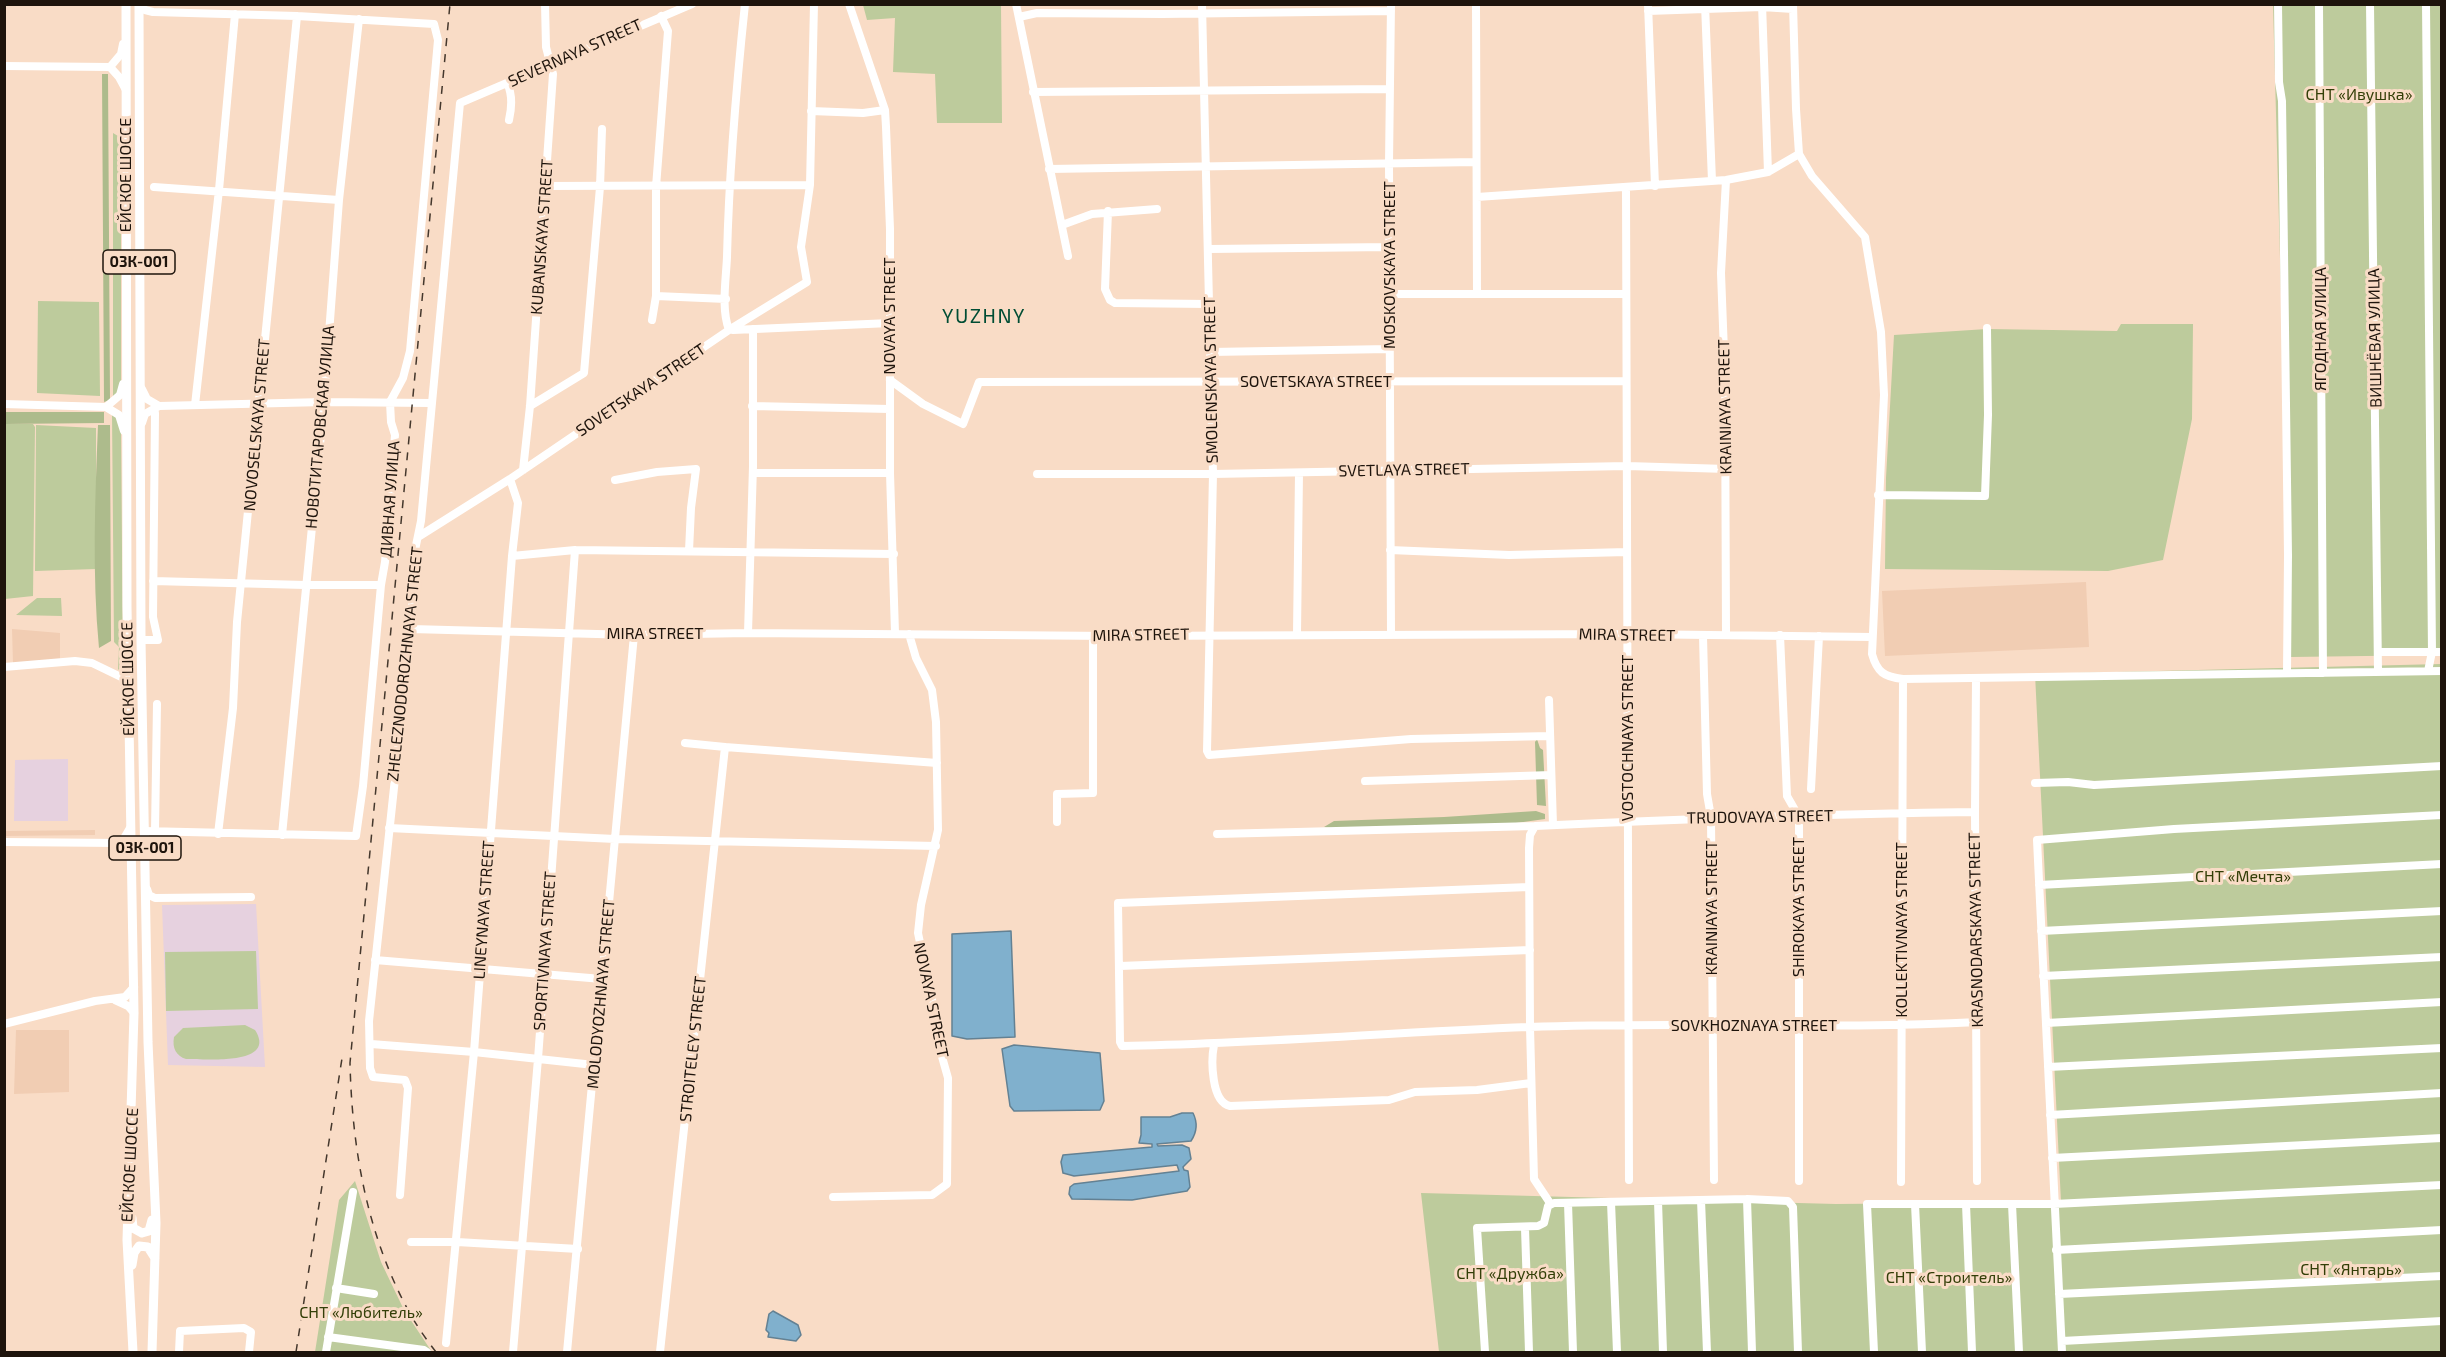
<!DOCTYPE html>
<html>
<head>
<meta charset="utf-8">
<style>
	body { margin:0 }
	#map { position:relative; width:2446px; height:1357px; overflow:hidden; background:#f9dcc6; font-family:"Exo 2",sans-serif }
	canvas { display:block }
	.frame { position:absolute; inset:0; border:6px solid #1e140c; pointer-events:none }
</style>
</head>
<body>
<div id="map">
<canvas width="2446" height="1357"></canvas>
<div class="frame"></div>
</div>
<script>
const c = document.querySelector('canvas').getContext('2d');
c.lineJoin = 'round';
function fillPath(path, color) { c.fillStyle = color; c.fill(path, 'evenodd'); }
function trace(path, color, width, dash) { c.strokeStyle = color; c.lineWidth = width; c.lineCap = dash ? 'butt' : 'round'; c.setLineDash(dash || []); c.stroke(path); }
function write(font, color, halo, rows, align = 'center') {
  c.font = font + ' "Exo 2",sans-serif'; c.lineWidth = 6; c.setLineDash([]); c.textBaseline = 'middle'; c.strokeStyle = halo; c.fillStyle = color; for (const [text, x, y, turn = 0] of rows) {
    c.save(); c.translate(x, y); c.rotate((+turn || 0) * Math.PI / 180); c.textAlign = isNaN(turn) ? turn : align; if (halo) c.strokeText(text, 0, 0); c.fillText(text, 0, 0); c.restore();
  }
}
fillPath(new Path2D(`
	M 2086,582 L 2089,647 L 1885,656 L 1882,591 Z
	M 12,629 L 60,633 L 60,660 L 13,664 Z
	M 95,830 L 95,835 L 5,836 L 5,831 Z
	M 16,1030 L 69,1030 L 69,1092 L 14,1094 Z`), '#f1cdb3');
fillPath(new Path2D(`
	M 68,759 L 68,821 L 14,821 L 15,760 Z
	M 256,904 L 265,1067 L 168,1065 L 162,905 Z`), '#e6d1df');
fillPath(new Path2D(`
	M 863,5 L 1001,5 L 1002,123 L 937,123 L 935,74 L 893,72 L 895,18 L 867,20 Z
	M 2273,5 L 2441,5 L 2441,655 L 2291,657 Z
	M 113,133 L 118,136 L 121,155 L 121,385 L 113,399 Z
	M 38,301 L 99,302 L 100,396 L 37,393 Z
	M 2121,324 L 2193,324 L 2192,419 L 2163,560 L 2108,571 L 1885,569 L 1886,478 L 1894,335 L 1987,329 L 2117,331 Z
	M 112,413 L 118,418 L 121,432 L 123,665 L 118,670 L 119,647 L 114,642 Z
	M 4,424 L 33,424 L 35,427 L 33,596 L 5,599 Z
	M 36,425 L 96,428 L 96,569 L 35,571 Z
	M 37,598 L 61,598 L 62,616 L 16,615 Z
	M 2441,664 L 2441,1352 L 1439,1352 L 1421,1193 L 1836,1204 L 2061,1202 L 2035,674 Z
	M 256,951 L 258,1009 L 166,1011 L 165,952 Z
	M 245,1025 L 255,1030 C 278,1066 204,1059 186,1059 C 176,1056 172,1048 174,1037 L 183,1028 Z
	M 355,1181 L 381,1262 L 404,1310 L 432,1352 L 315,1352 L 339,1200 Z`), '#bdcb9c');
fillPath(new Path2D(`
	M 102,74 L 108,74 L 110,400 L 104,402 Z
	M 5,412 L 104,412 L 104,423 L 5,424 Z
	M 98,425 L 110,425 L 111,641 L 99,648 C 92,574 95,499 98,425 Z
	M 1537,739 L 1540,748 L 1543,750 L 1546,806 L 1537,805 L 1535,742 Z
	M 1536,811 L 1545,814 L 1545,819 L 1509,824 L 1339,829 L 1324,827 L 1334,821 L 1444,817 Z`), '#adbb8c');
const water = new Path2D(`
	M 1011,931 L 1015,1037 L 967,1039 L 952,1036 L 952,934 Z
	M 1014,1045 L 1100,1053 L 1104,1101 L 1100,1110 L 1014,1111 L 1010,1106 L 1002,1049 Z
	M 1182,1113 L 1193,1113 C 1198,1123 1197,1132 1191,1141 L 1157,1144 L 1158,1146 L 1182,1145 L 1189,1148 L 1191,1159 L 1183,1167 L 1184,1170 L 1188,1171 L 1190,1187 L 1187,1191 L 1132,1200 L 1072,1199 L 1069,1194 L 1070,1187 L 1074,1184 L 1179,1171 L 1177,1165 L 1074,1176 L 1063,1173 L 1061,1162 L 1063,1155 L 1152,1147 L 1152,1144 L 1139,1143 L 1141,1135 L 1141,1117 L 1170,1117 Z
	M 773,1311 L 798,1325 L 801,1335 L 796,1341 L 768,1337 L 769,1333 L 766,1330 L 769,1314 Z`);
fillPath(water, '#80b0cd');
trace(water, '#638193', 1.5);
trace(new Path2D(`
	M 139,4 L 145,10 L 153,12 L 297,16 L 434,24 L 438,40 L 410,351 L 403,378 L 390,402 L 391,422 L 395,435 L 385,562 L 381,585 L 363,786 L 356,836 L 144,831
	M 849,4 L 885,110 L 886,127 L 890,229 L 890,473 L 895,633
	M 1016,4 L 1068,256
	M 1202,4 L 1213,474 L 1207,751 L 1209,755 L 1411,739 L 1550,736
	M 1391,4 L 1389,163 L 1391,634
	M 1476,4 L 1477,294
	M 1648,4 L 1655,186
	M 1705,4 L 1712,181
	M 1762,4 L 1768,172
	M 1793,4 L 1796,109 L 1799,154 L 1812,176 L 1865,237 L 1881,332 L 1884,395 L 1872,654 C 1877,672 1884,677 1903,679 L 2442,671
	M 2278,4 L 2279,82 L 2282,101 L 2288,555 L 2287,673
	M 2319,4 L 2323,673
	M 2370,4 L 2378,672
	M 2426,4 L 2432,652 L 2428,671
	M 1648,11 L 1762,7 L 1793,9
	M 661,16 L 668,31 L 656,187 L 656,296 L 726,299
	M 1019,17 L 1037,13 L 1162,14 L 1391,11
	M 4,66 L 110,67 L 121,54 L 123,44
	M 110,67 L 119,77 L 126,90
	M 507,83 C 513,95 512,107 509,120
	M 1033,92 L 1390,89
	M 811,111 L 863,113 L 885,110
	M 1049,169 L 1476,162
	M 1726,180 L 1721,273 L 1725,379 L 1726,635
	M 546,186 L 810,185
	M 154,187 L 339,200
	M 1626,188 L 1629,1180
	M 1477,197 L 1726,180 L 1768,172 L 1799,154
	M 1108,211 L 1105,289 L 1110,300 L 1115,303 L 1209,304
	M 1062,225 L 1092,214 L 1157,209
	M 1209,249 L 1390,247
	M 1391,294 L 1626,294
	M 652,320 L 656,296
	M 729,330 C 721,309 726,280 727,257 C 729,173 736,89 745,4
	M 733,330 L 890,323
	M 1210,352 L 1390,349
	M 890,380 L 923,404 L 963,424 L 979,382 L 1626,381
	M 142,389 L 147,399 L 159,406
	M 4,404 L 106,407 L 119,415 L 124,431
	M 195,405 L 219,190 L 235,14
	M 530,406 L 584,373 L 600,187 L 602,129
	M 752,406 L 890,409
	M 106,407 L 120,395 L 123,384
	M 142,423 L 145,414 L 159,406 L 324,402 L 431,403
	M 523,470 L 530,406 L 553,74 L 546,47 L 545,4
	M 753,473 L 890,473
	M 1037,474 L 1213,474 L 1627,466 L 1727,469
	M 615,480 L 657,472 L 696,469 L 691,508 L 689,551
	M 1878,495 L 1985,496 L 1988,415 L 1987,328
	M 418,537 L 510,479 L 729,330 L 807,282 L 801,247 L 810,185 L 814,4
	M 1390,550 L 1509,555 L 1627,552
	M 512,556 L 575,550 L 894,554
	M 153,581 L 305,585 L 381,585
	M 411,629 L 634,635 L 748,633 L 1113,636 L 1627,634 L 1872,637
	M 748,633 L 753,466 L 753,329
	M 1297,634 L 1299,473
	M 1780,635 L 1787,796 L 1799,817 L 1799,1181
	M 1703,636 L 1707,794 L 1711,817 L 1714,1180
	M 141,640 L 158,640 L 153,617 L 155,413
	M 2378,652 L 2442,652
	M 4,667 L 75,661 L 92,663 L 123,678 L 125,688
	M 1976,679 L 1975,812 L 1977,1181
	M 1549,700 L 1553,825
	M 685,743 L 725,747
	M 1365,781 L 1551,775
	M 2035,783 L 2068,782 L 2094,785 L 2442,766
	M 1811,789 L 1819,636
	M 1057,822 L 1057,794 L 1093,793 L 1093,636
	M 389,828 L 615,839 L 936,846
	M 155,831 L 157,704
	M 218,834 L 233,708 L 237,622 L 297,16
	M 1217,834 L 1535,826
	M 282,835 L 323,414 L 339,200 L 359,19
	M 4,842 L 118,843 L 123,840 L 130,828
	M 118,843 L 124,847 L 131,860
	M 2039,885 L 2442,864
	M 1529,887 L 1118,903 L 1120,1042 L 1122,1046 C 1258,1044 1393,1032 1529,1027 C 1679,1021 1828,1030 1978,1022
	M 147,889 L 149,895 L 155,898 L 251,897
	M 2041,931 L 2442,911
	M 375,960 L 602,979
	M 1120,966 L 1530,950
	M 2043,976 L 2442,957
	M 115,1000 L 128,1006 L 134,1013
	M 2046,1023 L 2442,1002
	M 4,1024 L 95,1001 L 125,997 L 134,987
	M 371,1044 L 474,1052 L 594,1065
	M 1214,1045 C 1211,1060 1211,1102 1230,1106 L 1389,1100 L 1415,1092 L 1477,1090 L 1531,1083
	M 2048,1067 L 2442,1048
	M 2050,1115 L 2442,1093
	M 2052,1158 L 2442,1138
	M 1901,1182 L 1903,679
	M 400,1195 L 408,1088 L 405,1080 L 373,1077 L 370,1068 L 369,1021 L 411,629 L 414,555 L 421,521 L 460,103 L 692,4
	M 833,1197 L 932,1195 L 947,1184 L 948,1078 L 937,1039 L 935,1014 L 918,933 L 921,905 L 938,830 L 936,722 L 932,690 L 916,658 L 909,634
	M 1747,1199 L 1752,1352
	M 1701,1200 L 1707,1352
	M 1658,1201 L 1663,1352
	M 1611,1202 L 1617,1352
	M 1550,1203 L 1534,1179 L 1530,1027 L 1529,848 L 1530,835 L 1535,826 C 1681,819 1828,814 1975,812
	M 1568,1203 L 1573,1352
	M 1915,1204 L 1922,1352
	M 1966,1204 L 1972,1352
	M 2012,1204 L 2019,1352
	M 1525,1228 L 1529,1352
	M 411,1242 L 457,1242 L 578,1249
	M 2056,1250 L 2442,1230
	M 336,1288 L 374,1294
	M 2059,1294 L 2442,1276
	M 328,1337 L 424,1350 L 427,1352
	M 2062,1341 L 2442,1321
	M 446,1343 L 474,1052 L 512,556 L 518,503 L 510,479
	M 179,1352 L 180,1331 L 244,1328 L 251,1332 L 249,1352
	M 326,1352 L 353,1192
	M 513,1352 L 538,1059 L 575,550
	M 567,1352 L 634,635
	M 660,1352 L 725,747 L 937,763
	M 1485,1352 L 1477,1228 L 1538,1226 L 1544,1223 L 1548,1206 L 1554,1203 L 1747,1199 L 1788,1201 L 1793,1207 L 1798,1352
	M 1874,1352 L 1867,1204 L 2054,1204 L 2442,1185
	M 2062,1352 L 2037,840 L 2174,829 L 2442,815`), '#fff', 8);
trace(new Path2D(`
	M 126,4 L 127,607 L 134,1013 L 127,1240 L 133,1352
	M 139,4 L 141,640 L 148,1042 L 156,1223 L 152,1352
	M 132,1218 L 133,1228 L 142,1233 L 149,1231 L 152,1220
	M 132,1265 L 134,1253 L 139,1246 L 148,1247 L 155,1258`), '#fff', 9);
trace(new Path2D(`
	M 296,1352 L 343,1052
	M 436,1352 C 426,1339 416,1325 408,1310 C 367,1234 352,1149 350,1063 L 450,4`), '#44372c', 1.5, [8, 8]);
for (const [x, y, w] of [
	[139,262,72],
	[145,848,72]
]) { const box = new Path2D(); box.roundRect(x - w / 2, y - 12, w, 24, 4.5); c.fillStyle = '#f9dcc6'; c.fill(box); trace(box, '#1e140c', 1.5); }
write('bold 15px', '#1e140c', null, [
	["03К-001",139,262],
	["03К-001",145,848]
]);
write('16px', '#1e140c', '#f9dcc6', [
	["SEVERNAYA STREET",575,53,-24],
	["ЕЙСКОЕ ШОССЕ",126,175,-90],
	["KUBANSKAYA STREET",542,237,-86],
	["MOSKOVSKAYA STREET",1390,265,-90],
	["NOVAYA STREET",890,316,-90],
	["ЯГОДНАЯ УЛИЦА",2321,329,-90],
	["ВИШНЁВАЯ УЛИЦА",2375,338,-91],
	["SMOLENSKAYA STREET",1211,380,-91],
	["SOVETSKAYA STREET",1316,382],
	["SOVETSKAYA STREET",641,390,-34],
	["KRAINIAYA STREET",1725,407,-91],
	["NOVOSELSKAYA STREET",257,425,-85],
	["НОВОТИТАРОВСКАЯ УЛИЦА",320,427,-85],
	["SVETLAYA STREET",1404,470,-1],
	["ДИВНАЯ УЛИЦА",390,499,-86],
	["MIRA STREET",655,634],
	["MIRA STREET",1141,635,-1],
	["MIRA STREET",1627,635,1],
	["ZHELEZNODOROZHNAYA STREET",405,664,-84],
	["ЕЙСКОЕ ШОССЕ",128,679,-91],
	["VOSTOCHNAYA STREET",1628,738,-90],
	["TRUDOVAYA STREET",1760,817,-1],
	["SHIROKAYA STREET",1799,907,-90],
	["KRAINIAYA STREET",1712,908,-90],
	["LINEYNAYA STREET",484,910,-86],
	["KOLLEKTIVNAYA STREET",1902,930,-90],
	["KRASNODARSKAYA STREET",1976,930,-91],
	["SPORTIVNAYA STREET",545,951,-86],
	["MOLODYOZHNAYA STREET",601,994,-85],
	["NOVAYA STREET",931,1000,78],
	["SOVKHOZNAYA STREET",1754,1026],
	["STROITELEY STREET",693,1049,-84],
	["ЕЙСКОЕ ШОССЕ",130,1165,-87]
]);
write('16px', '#333f08', '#f9dcc6', [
	["СНТ «Ивушка»",2359,95],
	["СНТ «Мечта»",2243,877],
	["СНТ «Янтарь»",2351,1270],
	["СНТ «Дружба»",1510,1274],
	["СНТ «Строитель»",1949,1278],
	["СНТ «Любитель»",361,1313]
]);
c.letterSpacing = '1.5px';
write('20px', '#004d34', '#f9dcc6', [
	["YUZHNY",984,316]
]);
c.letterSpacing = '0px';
</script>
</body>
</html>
